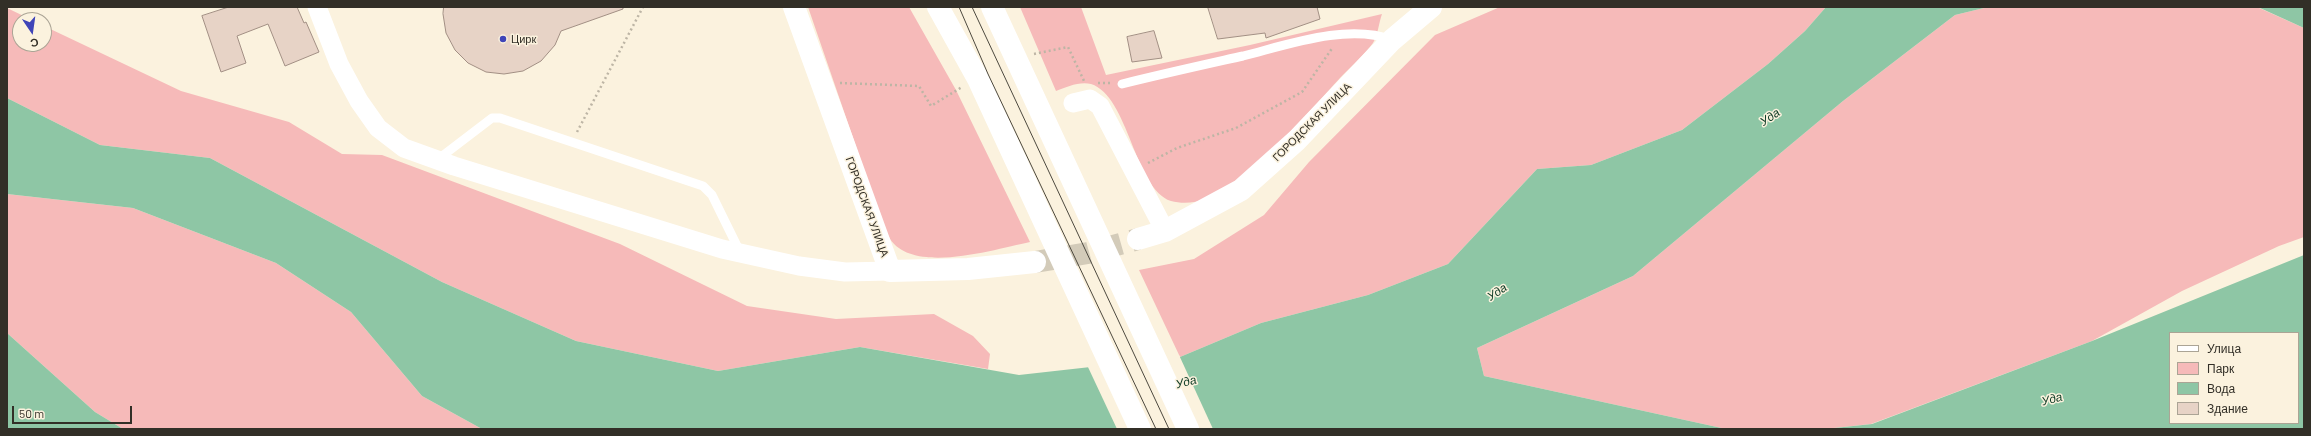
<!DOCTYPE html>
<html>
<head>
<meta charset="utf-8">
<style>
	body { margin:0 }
	#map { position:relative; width:2311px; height:436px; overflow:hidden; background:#fbf2de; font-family:Barlow,sans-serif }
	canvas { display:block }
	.frame { position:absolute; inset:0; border:8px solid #322f27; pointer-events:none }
	.legend { position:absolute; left:2169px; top:332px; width:130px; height:92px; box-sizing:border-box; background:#fbf2de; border:1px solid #aba495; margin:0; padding:5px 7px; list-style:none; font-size:12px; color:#322f27 }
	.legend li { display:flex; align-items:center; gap:8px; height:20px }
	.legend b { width:20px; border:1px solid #aba495 }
	.north { position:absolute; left:12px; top:12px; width:40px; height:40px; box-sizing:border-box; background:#fbf2de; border:1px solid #aba495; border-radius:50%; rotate:167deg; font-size:11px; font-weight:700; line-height:16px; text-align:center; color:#322f27 }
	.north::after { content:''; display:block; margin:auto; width:14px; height:18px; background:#3f44b8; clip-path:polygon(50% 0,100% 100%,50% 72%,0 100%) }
	.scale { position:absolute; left:12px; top:406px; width:120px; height:18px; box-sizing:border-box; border:2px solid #322f27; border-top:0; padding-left:5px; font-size:12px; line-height:14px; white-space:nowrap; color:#322f27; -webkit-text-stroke:3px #fbf2de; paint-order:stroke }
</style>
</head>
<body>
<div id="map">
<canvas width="2311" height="436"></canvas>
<div class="frame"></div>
<ul class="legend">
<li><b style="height:5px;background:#fff"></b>Улица</li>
<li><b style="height:11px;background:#f6bab9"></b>Парк</li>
<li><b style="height:11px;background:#8ec6a5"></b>Вода</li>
<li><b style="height:11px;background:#e7d3c6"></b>Здание</li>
</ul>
<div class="north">С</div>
<div class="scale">50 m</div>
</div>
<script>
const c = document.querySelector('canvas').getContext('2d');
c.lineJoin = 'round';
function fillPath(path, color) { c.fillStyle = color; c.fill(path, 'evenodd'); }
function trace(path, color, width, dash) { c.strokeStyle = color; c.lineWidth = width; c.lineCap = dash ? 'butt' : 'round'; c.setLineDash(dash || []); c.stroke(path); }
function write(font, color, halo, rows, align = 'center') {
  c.font = font + ' Barlow,sans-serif'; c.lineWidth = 3; c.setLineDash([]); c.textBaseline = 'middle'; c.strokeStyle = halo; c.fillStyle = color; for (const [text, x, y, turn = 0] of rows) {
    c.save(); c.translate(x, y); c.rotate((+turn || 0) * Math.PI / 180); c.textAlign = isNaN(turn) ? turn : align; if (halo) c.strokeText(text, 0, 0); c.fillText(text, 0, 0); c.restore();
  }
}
fillPath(new Path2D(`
	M 808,7 L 909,7 L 956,90 L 1030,242 C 995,249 914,275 890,239 C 887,234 885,228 882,222 Z
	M 1020,7 L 1081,7 L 1106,75 L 1250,45 L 1382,14 C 1379,22 1378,35 1373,43 C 1364,55 1351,67 1340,78 C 1310,111 1247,183 1206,199 C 1195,203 1182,204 1171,201 C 1134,189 1129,96 1091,84 C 1080,81 1066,87 1056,91 Z
	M 1500,7 L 1826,7 L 1805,31 L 1768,64 L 1682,130 L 1591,165 L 1537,169 L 1448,264 L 1368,295 L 1261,323 L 1180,357 L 1139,270 L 1194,259 L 1264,215 L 1309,162 L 1435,35 Z
	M 1988,7 L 2257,7 L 2304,28 L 2304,237 L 2279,246 L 2182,291 L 2092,341 L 1871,424 L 1825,429 L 1726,429 L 1484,376 L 1477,348 L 1633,276 L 1843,101 L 1955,15 Z
	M 7,8 L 32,20 L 20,20 L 20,44 L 44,44 L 44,26 L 181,91 L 289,122 L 342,154 L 382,155 L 620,244 L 747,306 L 836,319 L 934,314 L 973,336 L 990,354 L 988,369 L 860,347 L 718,371 L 576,341 L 442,282 L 210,158 L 100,145 L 7,98 Z
	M 7,194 L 133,208 L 276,263 L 351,312 L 422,396 L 482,429 L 123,429 L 95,412 L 7,333 Z`), '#f6bab9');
fillPath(new Path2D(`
	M 1826,7 L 1988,7 L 1955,15 L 1843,101 L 1633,276 L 1477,348 L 1484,376 L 1726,429 L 482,429 L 422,396 L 351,312 L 276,263 L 133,208 L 7,194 L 7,98 L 100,145 L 210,158 L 442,282 L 576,341 L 718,371 L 860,347 L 1019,375 L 1180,357 L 1261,323 L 1368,295 L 1448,264 L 1537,169 L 1591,165 L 1682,130 L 1768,64 L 1805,31 Z
	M 2257,7 L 2304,7 L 2304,28 L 2260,8 Z
	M 2304,255 L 2304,429 L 1825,429 L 1872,424 L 2092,341 ZM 2170,333 L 2298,333 L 2298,423 L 2170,423 Z
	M 7,333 L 95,412 L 123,429 L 7,429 Z`), '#8ec6a5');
fillPath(new Path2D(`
	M 1179,355 L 1213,429 L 1117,429 L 1087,365 Z`), '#fbf2de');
const building = new Path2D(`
	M 229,7 L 297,7 L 304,23 L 306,22 L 319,52 L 285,66 L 268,24 L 237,36 L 246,63 L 221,72 L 202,16 Z
	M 444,7 L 623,7 L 623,9 L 561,31 L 555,45 L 541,61 L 523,71 L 504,74 L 486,72 L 468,63 L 455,50 L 446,33 L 443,14 Z
	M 1208,7 L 1317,7 L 1320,19 L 1266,38 L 1265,33 L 1218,39 Z
	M 1154,31 L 1162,58 L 1132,62 L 1127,37 Z`);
fillPath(building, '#e7d3c6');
trace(building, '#a28f84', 1);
trace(new Path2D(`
	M 1035,262 L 1088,253 L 1138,239`), '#d3cbb9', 22, [22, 11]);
trace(new Path2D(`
	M 1034,54 L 1068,47 L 1085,83
	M 840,83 L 919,86 L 931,106 L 962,87
	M 1098,83 L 1111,83
	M 577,132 L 643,7
	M 1148,163 L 1177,148 L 1236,128 L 1302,92 L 1333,47`), '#bdb5a5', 2.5, [2, 3]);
trace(new Path2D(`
	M 1122,84 C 1162,74 1203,65 1243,56 C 1287,45 1348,23 1392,40
	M 437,160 L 492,118 L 500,118 L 703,186 L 712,195 L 740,252`), '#fff', 9);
trace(new Path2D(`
	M 317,7 L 339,64 L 359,101 L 378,128 L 404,148 L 454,166 L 722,249 L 799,266 L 845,272 L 890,271
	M 1073,103 L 1090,99 L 1100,106 L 1165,231`), '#fff', 19);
trace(new Path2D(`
	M 794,7 L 890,271 L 968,269 L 1035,262
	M 1138,239 L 1165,231 L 1241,190 L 1297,140 L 1392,40 L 1431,7`), '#fff', 22);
trace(new Path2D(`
	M 938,7 L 978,79 L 1140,429
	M 992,7 L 1188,429`), '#fff', 22);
trace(new Path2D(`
	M 959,7 L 988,74 L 1156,429
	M 972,7 L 1169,429`), '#4d493f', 1);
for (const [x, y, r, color] of [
	[503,39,4,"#3f44b8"]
]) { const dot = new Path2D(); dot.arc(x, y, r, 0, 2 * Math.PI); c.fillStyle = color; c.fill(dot); trace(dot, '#fbf2de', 1.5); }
write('11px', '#322f27', '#fbf2de', [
	["Цирк",511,39]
], 'left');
write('11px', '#322f27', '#fbf2de', [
	["ГОРОДСКАЯ УЛИЦА",1312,122,-45],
	["ГОРОДСКАЯ УЛИЦА",867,207,70]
]);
write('italic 12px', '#0c3a24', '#fbf2de', [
	["Уда",1770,117,-34],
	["Уда",1497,292,-33],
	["Уда",1186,382,-15],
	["Уда",2052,399,-14]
]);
</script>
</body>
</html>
